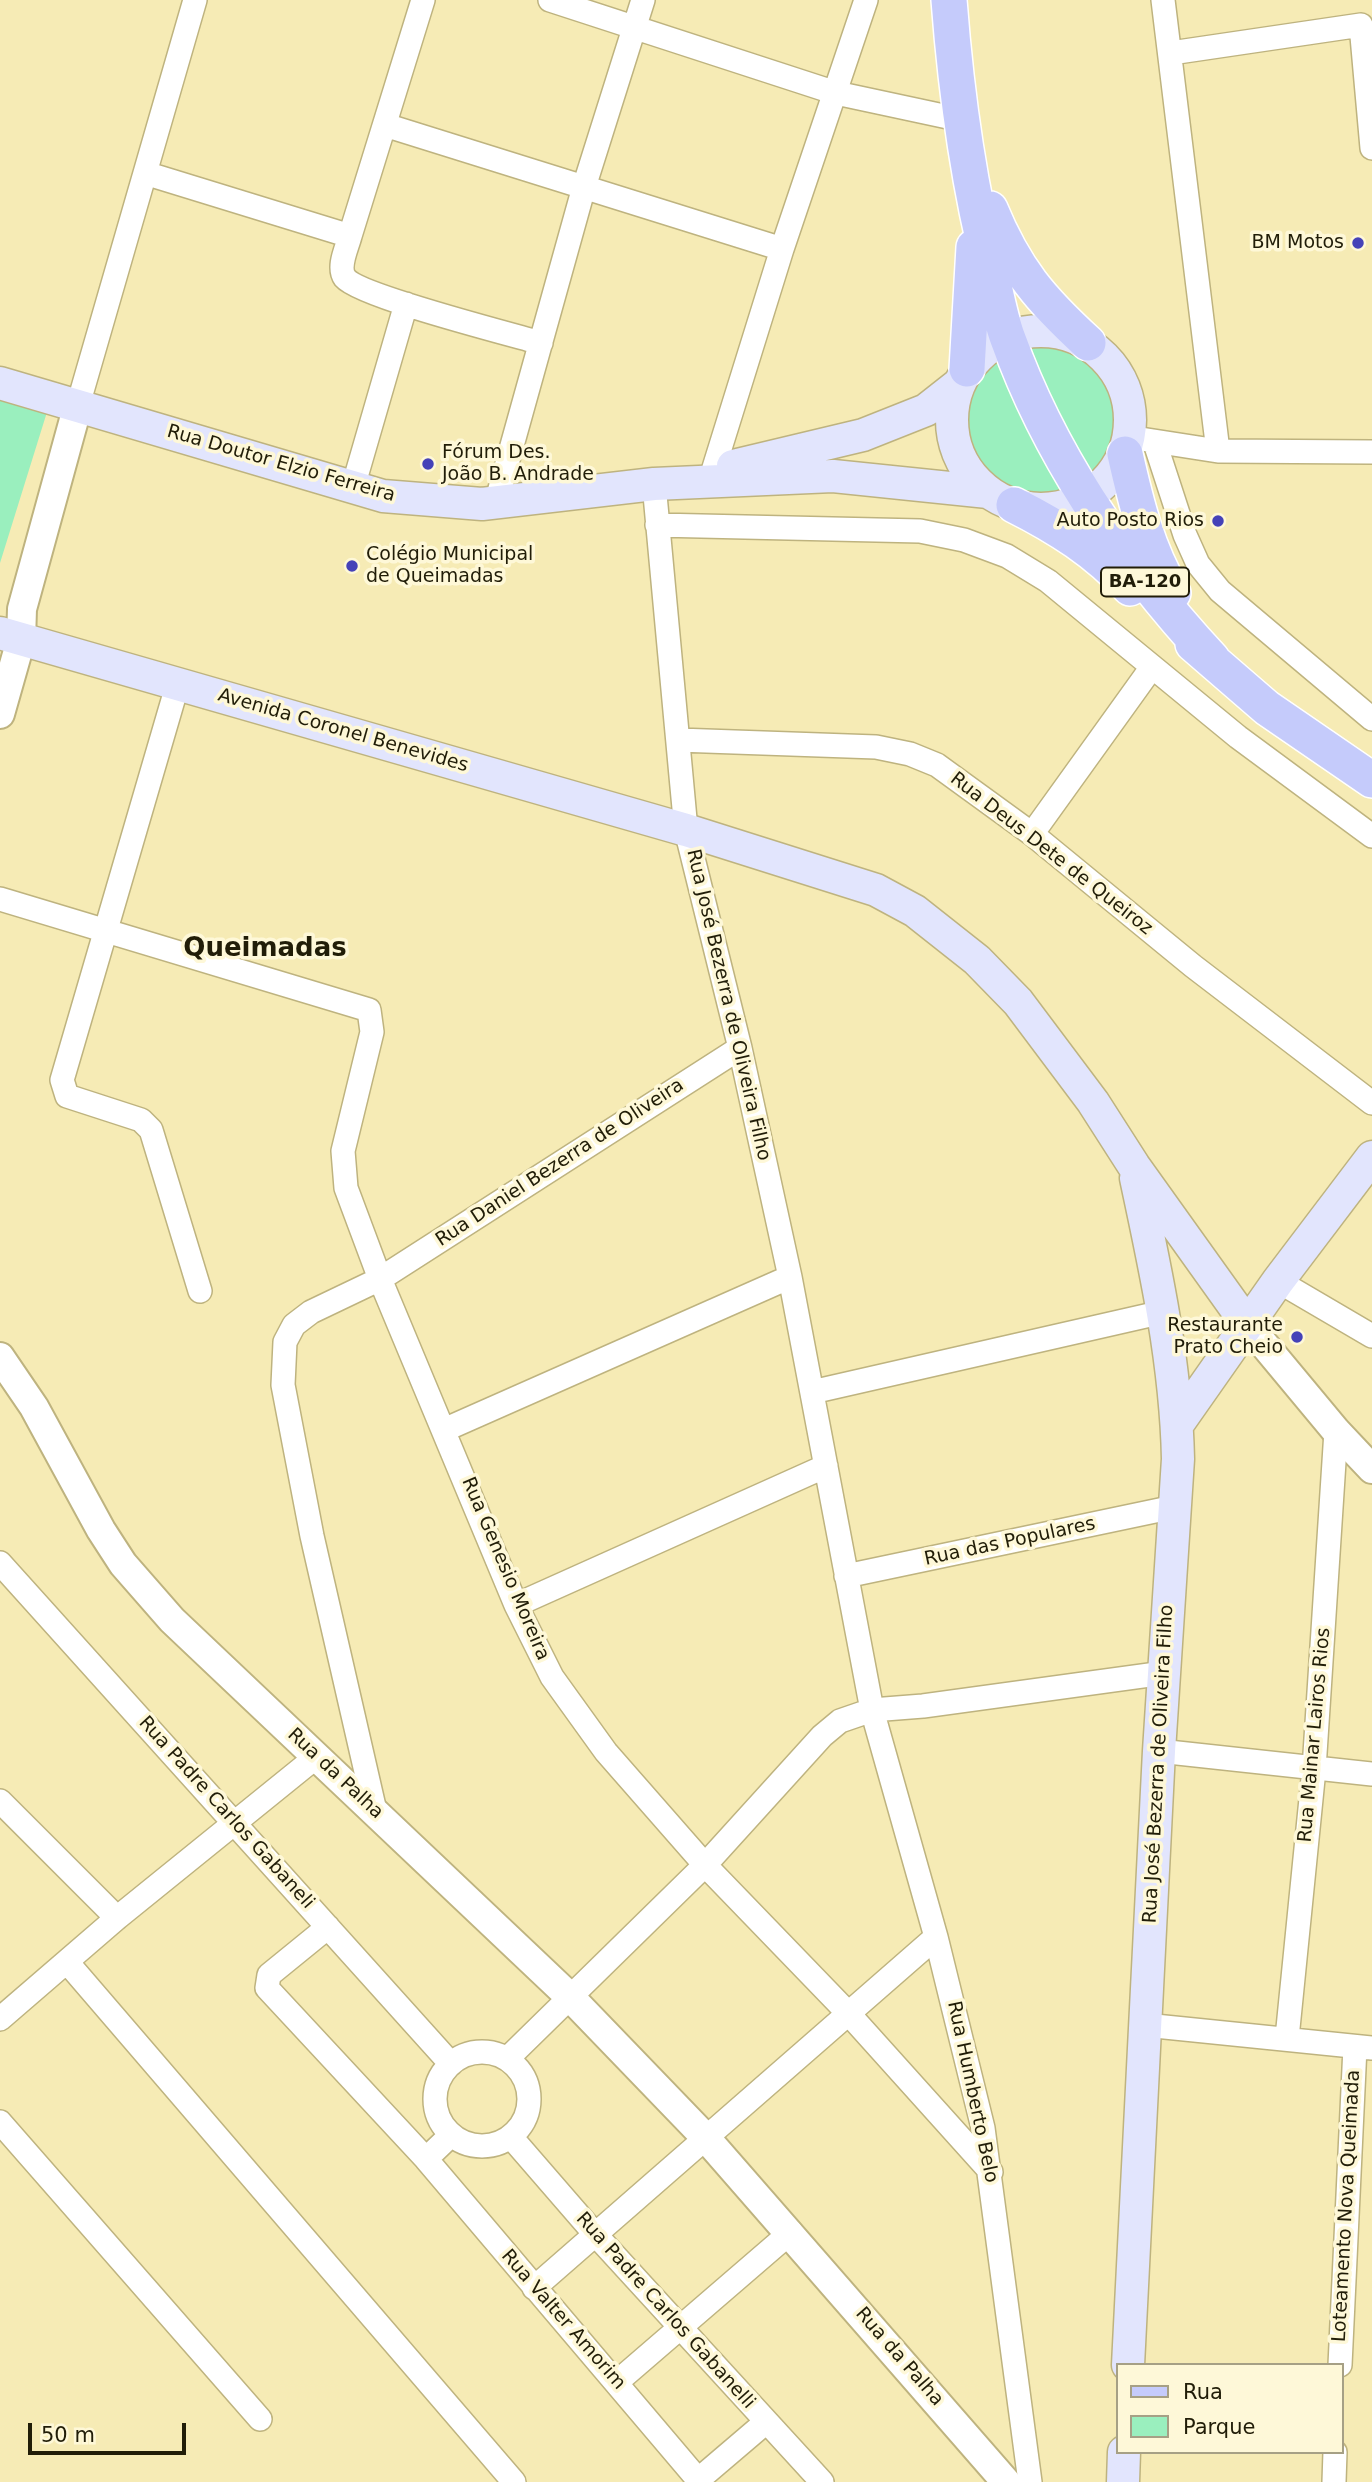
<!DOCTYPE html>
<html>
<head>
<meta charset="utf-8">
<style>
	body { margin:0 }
	#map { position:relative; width:1372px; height:2482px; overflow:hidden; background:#f6ebb5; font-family:"DejaVu Sans",sans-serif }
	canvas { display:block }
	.legend { position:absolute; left:1116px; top:2363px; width:228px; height:91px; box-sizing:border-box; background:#fef8d8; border:2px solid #a6a085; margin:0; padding:9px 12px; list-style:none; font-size:21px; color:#211d08 }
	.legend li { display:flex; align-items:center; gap:14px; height:35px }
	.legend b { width:35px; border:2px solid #a6a085 }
	.scale { position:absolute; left:28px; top:2423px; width:158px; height:32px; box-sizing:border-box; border:4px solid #211d08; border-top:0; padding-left:9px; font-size:21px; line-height:24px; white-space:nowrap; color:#211d08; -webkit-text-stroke:5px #fef8d8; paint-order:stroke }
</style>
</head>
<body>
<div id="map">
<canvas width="1372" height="2482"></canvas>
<ul class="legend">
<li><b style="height:9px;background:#c5cbfb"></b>Rua</li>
<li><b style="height:19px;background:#9aefbe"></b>Parque</li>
</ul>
<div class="scale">50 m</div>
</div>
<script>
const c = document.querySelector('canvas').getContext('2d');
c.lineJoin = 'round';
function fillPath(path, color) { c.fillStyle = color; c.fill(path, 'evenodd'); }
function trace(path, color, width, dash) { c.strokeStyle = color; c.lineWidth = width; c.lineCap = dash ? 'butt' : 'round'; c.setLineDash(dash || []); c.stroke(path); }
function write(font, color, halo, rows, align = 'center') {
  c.font = font + ' "DejaVu Sans",sans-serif'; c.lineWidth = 7; c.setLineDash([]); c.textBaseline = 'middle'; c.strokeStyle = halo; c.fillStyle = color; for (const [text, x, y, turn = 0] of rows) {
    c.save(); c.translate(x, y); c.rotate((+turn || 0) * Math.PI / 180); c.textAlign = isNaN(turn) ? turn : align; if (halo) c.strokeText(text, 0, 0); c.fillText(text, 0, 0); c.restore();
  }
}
fillPath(new Path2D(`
	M 1038,340 C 1120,344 1150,430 1089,486 L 1022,343 Z
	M 998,352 L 1075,494 C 978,527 919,420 998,352 Z
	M 0,398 L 47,412 L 0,563 Z`), '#9aefbe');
const minor = new Path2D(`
	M 423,0 L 350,236 C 347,248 337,267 345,278 C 360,296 510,334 541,343
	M 550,0 L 836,93 L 962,120
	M 1163,0 L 1218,451
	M 1171,53 L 1361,25 L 1372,148
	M 385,125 L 782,249
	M 145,173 L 350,236
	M 78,405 L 195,0
	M 1128,437 L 1218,451 L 1372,452
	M 1155,443 L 1185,535 L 1198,564 L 1220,591 L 1372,719
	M 713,471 L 782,249 L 866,0
	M 654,484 L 686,830 L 740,1048 L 790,1277 L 872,1710 L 936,1937 L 983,2128 L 1030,2482
	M 353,487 L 406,304
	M 496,503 L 584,187 L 643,0
	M 657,525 L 920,531 L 964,540 L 1007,556 L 1048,581 L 1238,737 L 1372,836
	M 178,683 L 62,1080 L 67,1096 L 141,1120 L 151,1130 L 200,1291
	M 678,740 L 876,747 L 910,754 L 937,765 L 1032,834 L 1193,966 L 1372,1103
	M 1032,834 L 1152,667
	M 0,899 L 369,1010 L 372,1032 L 343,1151 L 346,1188 L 380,1279 L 516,1605 L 552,1677 L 606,1752 L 705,1865 L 848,2013 L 991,2172
	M 1278,1281 L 1372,1336
	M 812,1392 L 1163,1312
	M 444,1430 L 790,1277
	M 0,1563 L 451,2064
	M 846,1576 L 1174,1507
	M 516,1605 L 826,1466
	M 1159,1751 L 1372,1774
	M 0,1801 L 117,1918
	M 375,1811 L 312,1536 L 283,1385 L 285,1342 L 294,1325 L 311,1312 L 380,1279 L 740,1048
	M 328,1927 L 269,1975 L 267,1988 L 426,2159
	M 67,1962 L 514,2482
	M 0,2019 L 117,1918 L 316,1757
	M 1145,2025 L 1372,2048
	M 1287,2038 L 1314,1769 L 1336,1431
	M435 2099a47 47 0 1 1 94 0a47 47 0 1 1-94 0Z
	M 507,2059 L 705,1865 L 822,1736 L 840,1721 L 872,1710 L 923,1706 L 1164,1673
	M 0,2122 L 260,2419
	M 451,2135 L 426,2159 L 700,2482
	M 511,2137 L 595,2234 L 822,2482
	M 534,2288 L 936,1937
	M 1340,2365 L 1355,2047
	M 617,2382 L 791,2232
	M 698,2480 L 766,2422
	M 1334,2482 L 1335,2452`);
const tertiary = new Path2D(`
	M 0,714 L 21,640 L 22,609 L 78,405
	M 1247,1324 L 1336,1431 L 1372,1469
	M 0,1357 L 34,1407 L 101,1530 L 123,1564 L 172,1620 L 571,1998 L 705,2137 L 1006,2482`);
const secondary = new Path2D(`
	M952 420a89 89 0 1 1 178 0a89 89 0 1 1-178 0Z
	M 0,383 L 383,496 L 482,504 L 654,484 L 833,476 L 988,492
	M 733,466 L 863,435 L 926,410 L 959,384
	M 0,633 L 686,830 L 876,890 L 915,911 L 977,960 L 1018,1002 L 1093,1102 L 1134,1166 L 1247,1324
	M 1177,1425 L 1278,1281 L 1372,1157
	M 1128,2365 L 1159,1751 L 1178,1459 C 1176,1364 1156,1271 1136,1178
	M 1123,2482 L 1124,2452`);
const primary = new Path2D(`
	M 949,0 C 956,92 968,183 991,272 C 996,294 1000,318 1008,339 C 1051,459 1126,566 1212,659
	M 990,209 C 1015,270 1041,300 1088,343
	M 967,369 L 974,247
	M 1125,454 C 1136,503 1147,549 1173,593
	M 1014,505 C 1058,527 1097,552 1130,588
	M 1193,644 L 1267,708 L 1372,780`);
trace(minor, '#beb37f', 26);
trace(tertiary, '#beb37f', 32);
trace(secondary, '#beb37f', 35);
trace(primary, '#fff', 38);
trace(minor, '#fff', 23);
trace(tertiary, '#fff', 28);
trace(secondary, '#e2e5fd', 32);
trace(primary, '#c5cbfb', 35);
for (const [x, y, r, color] of [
	[1358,243,7,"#4542b8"],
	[428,464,7,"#4542b8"],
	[1218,521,7,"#4542b8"],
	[352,566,7,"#4542b8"],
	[1297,1337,7,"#4542b8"]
]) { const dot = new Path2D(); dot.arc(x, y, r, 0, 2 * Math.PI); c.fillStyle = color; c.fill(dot); trace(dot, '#fef8d8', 2.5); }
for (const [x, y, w] of [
	[1145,582,88]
]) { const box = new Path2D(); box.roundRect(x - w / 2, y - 14.5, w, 29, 5); c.fillStyle = '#fef8d8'; c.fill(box); trace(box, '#211d08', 2); }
write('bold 18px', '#211d08', null, [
	["BA-120",1145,582]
]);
write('19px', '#211d08', '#fef8d8', [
	["BM Motos",1344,243],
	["Fórum Des.",442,453,"left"],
	["João B. Andrade",442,475,"left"],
	["Auto Posto Rios",1204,521],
	["Colégio Municipal",366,555,"left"],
	["de Queimadas",366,577,"left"],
	["Restaurante",1283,1326],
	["Prato Cheio",1283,1348]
], 'right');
write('19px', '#211d08', '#fef8d8', [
	["Rua Doutor Elzio Ferreira",281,464,16],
	["Avenida Coronel Benevides",343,731,16],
	["Rua Deus Dete de Queiroz",1051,854,38],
	["Rua José Bezerra de Oliveira Filho",728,1005,77],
	["Rua Daniel Bezerra de Oliveira",560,1163,-33],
	["Rua das Populares",1010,1542,-12],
	["Rua Genesio Moreira",505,1569,67],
	["Rua Mainar Lairos Rios",1315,1735,-85],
	["Rua José Bezerra de Oliveira Filho",1159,1764,-87],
	["Rua da Palha",335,1774,43],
	["Rua Padre Carlos Gabaneli",226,1813,48],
	["Rua Humberto Belo",972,2092,78],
	["Loteamento Nova Queimada",1347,2206,-87],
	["Rua Padre Carlos Gabanelli",665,2311,48],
	["Rua Valter Amorim",563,2320,49],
	["Rua da Palha",899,2357,49]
]);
write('bold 26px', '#211d08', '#fef8d8', [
	["Queimadas",265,949]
]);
</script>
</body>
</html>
